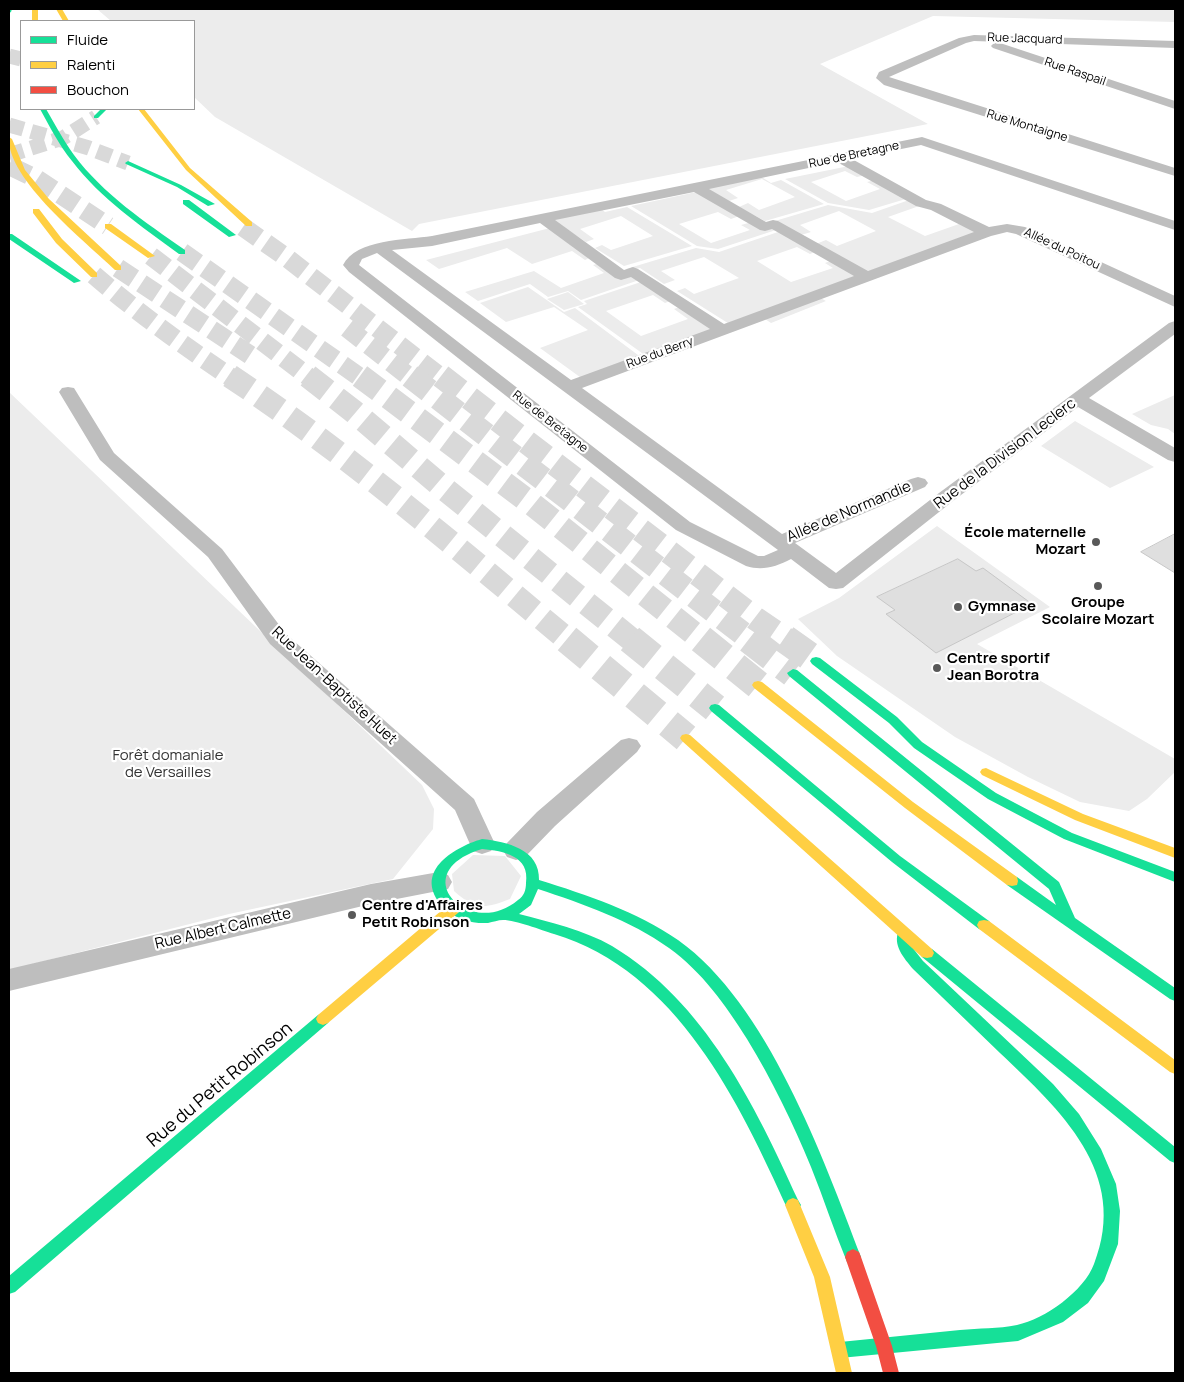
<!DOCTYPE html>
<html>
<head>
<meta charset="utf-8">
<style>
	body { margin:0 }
	#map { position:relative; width:1184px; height:1382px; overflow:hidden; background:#fff; font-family:Manrope,sans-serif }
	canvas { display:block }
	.frame { position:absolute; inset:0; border:10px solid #000; pointer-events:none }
	.legend { position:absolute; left:20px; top:20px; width:175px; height:90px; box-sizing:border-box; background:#fff; border:1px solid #999; margin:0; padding:6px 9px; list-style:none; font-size:15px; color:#000 }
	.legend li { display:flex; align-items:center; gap:10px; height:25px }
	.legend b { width:25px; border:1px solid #999 }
</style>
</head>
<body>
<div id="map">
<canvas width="1184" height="1382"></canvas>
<div class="frame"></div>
<ul class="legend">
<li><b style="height:6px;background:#16e098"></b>Fluide</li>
<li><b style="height:6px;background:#ffcf43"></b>Ralenti</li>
<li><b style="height:6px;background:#f24e42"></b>Bouchon</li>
</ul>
</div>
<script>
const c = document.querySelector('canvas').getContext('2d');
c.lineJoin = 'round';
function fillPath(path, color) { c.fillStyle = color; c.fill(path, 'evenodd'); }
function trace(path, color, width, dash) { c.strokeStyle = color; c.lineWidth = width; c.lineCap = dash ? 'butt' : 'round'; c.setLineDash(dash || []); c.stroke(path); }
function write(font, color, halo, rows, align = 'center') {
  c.font = font + ' Manrope,sans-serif'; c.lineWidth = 4.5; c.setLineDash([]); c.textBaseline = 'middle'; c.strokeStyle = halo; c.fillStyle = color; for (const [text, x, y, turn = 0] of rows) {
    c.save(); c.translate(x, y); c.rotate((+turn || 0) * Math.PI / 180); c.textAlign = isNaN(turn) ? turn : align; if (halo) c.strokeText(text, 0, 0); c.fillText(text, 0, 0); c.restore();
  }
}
fillPath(new Path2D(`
	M 97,9 L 1175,9 L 1175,22 L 933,16 L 820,64 L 928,124 L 419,224 L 412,231 L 215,117 L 194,97 L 194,21 L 111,21 Z
	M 849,166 L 866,175 L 857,177 L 845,171 L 811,182 L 846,201 L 880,189 L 867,182 L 875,180 L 909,198 L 869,210 L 828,203 L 785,179 Z
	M 760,176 L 771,183 L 781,180 L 824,204 L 765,221 L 739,207 L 748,203 L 759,210 L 795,197 L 762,179 L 726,190 L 738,198 L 729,201 L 706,188 Z
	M 701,191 L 742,215 L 731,219 L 718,212 L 679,224 L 711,243 L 750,230 L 741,225 L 752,222 L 779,229 L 718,249 L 697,246 L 631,206 Z
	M 912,199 L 922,205 L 888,217 L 925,236 L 959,224 L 984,232 L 870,274 L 816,244 L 826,240 L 837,246 L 876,231 L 839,211 L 800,225 L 811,232 L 801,235 L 775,221 L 828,205 L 872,213 Z
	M 627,207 L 692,246 L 624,266 L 595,248 L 602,245 L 611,250 L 653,236 L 621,216 L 580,229 L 594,239 L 586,242 L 551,219 L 601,209 L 605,212 Z
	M 550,228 L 591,257 L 585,260 L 572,251 L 532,264 L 507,248 L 439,269 L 426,260 Z
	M 781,231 L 817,251 L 810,254 L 797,247 L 757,261 L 791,282 L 833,268 L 825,263 L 833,260 L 861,277 L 731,325 L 677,291 L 685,288 L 694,294 L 739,278 L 704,257 L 661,271 L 675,280 L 664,284 L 640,268 L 628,271 L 626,269 L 696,248 L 719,252 Z
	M 600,263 L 634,274 L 642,279 L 581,300 L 568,291 L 548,297 L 530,284 L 478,301 L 465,292 L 534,271 L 561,288 L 604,273 L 593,265 Z
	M 644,281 L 673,300 L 665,303 L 653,295 L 606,311 L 641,336 L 688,319 L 674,309 L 682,306 L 718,329 L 646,356 L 578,307 L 587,304 L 584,301 Z
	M 528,287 L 564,312 L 575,308 L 642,358 L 584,380 L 540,348 L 588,330 L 554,307 L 506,322 L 480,303 Z
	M 568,292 L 584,304 L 564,310 L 547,299 Z
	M 817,296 L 826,301 L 771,323 L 762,317 Z
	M 9,392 L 422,785 L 434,809 L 433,829 L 393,879 L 229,914 L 9,970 Z
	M 1175,395 L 1175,434 L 1168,429 L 1151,425 L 1132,414 Z
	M 1075,421 L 1154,467 L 1110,488 L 1041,446 Z
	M 937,526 L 1050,607 L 977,644 L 1175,759 L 1175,772 L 1147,799 L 1129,811 L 1080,802 L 1028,777 L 955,737 L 837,656 L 798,619 L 839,598 Z
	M 473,855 L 505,856 L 521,876 L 510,899 C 484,909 475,910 454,891 L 452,874 Z`), '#ececec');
const building = new Path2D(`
	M 1175,534 L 1175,573 L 1141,552 Z
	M 958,559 L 976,571 L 983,568 L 1032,604 L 936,653 L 886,614 L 895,610 L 877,597 Z`);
fillPath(building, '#dfdfdf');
trace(building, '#c7c7c7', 1);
trace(new Path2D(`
	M 9,56 L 21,59
	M 9,125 L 89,148 L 128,163
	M 9,155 L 63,138 L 96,117
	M 9,165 L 15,168`), '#d9d9d9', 15, [15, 8]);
trace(new Path2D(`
	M 12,167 L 37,179 L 108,226
	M 243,227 L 287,258 L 442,378
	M 182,252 L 361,378
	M 151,256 L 310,378
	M 118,268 L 250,355
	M 94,275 C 138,313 184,346 232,378
	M 347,328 L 411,378`), '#d9d9d9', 19, [19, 9]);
trace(new Path2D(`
	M 230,376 C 350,455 458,549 568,640
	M 308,376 L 353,411 L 446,490 L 632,640
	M 360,376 L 532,504 L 702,640
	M 410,376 L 751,640
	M 441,376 L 756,619 L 787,640`), '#d9d9d9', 24, [24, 12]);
trace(new Path2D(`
	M 567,639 L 686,738
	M 630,639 L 715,708
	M 701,639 L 758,685
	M 749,639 L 793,673
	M 785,639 L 816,661`), '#d9d9d9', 29, [29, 15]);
fillPath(new Path2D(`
	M 974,35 L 1175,41 L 1175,48 L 974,41 L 966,43 L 889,77 L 1175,168 L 1175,176 L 884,85 L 876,78 L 879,72 L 959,38 Z
	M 997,42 L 1175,101 L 1175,109 L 993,48 L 991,46 L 993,44 Z
	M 922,137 L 1175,221 L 1175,230 L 921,145 L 852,159 L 926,200 L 941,204 L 989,227 L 1007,224 L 1025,227 L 1175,296 L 1175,307 L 1016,234 L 1007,232 L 991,236 L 582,388 L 782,534 L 911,479 L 918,477 L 925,479 L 928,483 L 925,487 L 795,543 L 836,573 L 939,493 L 1169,323 L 1175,321 L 1175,334 L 1089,398 L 1175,448 L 1175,462 L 1168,460 L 1078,407 L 953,501 L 843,588 L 836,589 L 829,588 L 791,559 C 776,567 762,571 746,566 L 676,530 L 349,272 L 343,265 C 356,239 406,240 432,236 ZM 837,162 L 916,206 L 931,210 L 974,232 L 868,271 L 778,221 L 773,220 L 766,222 L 709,189 ZM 694,192 L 760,230 L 765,231 L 772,229 L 854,276 L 724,324 L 638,269 L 633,267 L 624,270 L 555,220 ZM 540,223 L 615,278 L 621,280 L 631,277 L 710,329 L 571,380 L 392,250 L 432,246 ZM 377,253 L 778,550 L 764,556 L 758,556 L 690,522 L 359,265 L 362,259 Z
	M 68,387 L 74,388 L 114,453 L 222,549 L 286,634 L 474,799 L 495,844 L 491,851 L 482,854 L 473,851 L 455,810 L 270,644 L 208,557 L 100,460 L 59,392 L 62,388 Z
	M 629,738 L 637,740 L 641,746 L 637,752 L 555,826 L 525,857 L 516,860 L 507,857 L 503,850 L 507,843 L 537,812 L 621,740 Z
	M 439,872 L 448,875 L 452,882 L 448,889 L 371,904 L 9,991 L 9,969 L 371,884 Z`), '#bebebe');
fillPath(new Path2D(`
	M 9,9 L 12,9 L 11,12 L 9,13 Z
	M 40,109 L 46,109 C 55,124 63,140 74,155 C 103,194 145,222 185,250 L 185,254 L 179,254 C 141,226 101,199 72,161 C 59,145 50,127 40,109 Z
	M 101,109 L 107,109 L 98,118 L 94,118 L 94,116 Z
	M 128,161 L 181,185 L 215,204 L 208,206 L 177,187 L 126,164 L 125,163 Z
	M 183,200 L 189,200 L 236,235 L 229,237 L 183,204 Z
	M 9,234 L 12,234 L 81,281 L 74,283 L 9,239 Z
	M 816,657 L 820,658 L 897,717 L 922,742 L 996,793 L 1072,833 L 1175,872 L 1175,882 L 1064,839 L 988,799 L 914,748 L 889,723 L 812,664 L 810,661 L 812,658 Z
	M 793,669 L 797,670 L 1059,882 L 1075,918 L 1175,988 L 1175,1001 L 1170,999 L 1007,885 L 1006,881 L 1007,877 L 1012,876 L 1017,877 L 1056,905 L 1049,889 L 789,676 L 787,673 Z
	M 715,704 L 719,705 L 900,856 L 989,921 L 991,925 L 989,929 L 984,930 L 979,929 L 892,862 L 711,711 L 709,708 L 711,705 Z
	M 482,839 C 507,842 540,849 539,880 C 587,895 636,911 678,940 C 767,1003 823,1157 861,1257 L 859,1262 L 853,1265 L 847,1262 C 834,1231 824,1199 811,1167 C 793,1123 772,1080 747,1039 C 725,1004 702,972 669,948 C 630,920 583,904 538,889 L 531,905 L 519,914 C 550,922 584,930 612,946 C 705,1002 755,1105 798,1200 L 801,1205 L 798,1210 L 793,1212 L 788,1210 C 739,1102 677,971 554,934 C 541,930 516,920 503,920 C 498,920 493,922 488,923 C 473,924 454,919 443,907 C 412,873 452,848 482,839 ZM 482,849 C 504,851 530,856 526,883 C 526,890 524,896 518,900 C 470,941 403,873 482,849 Z
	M 904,929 L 909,930 L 912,947 L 923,961 L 1053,1084 L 1079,1114 L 1101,1149 L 1116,1184 L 1120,1211 L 1118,1244 L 1104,1281 L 1088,1303 L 1063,1322 L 1018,1341 L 840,1358 L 834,1356 L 832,1350 L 834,1344 L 840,1342 C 880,1338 920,1334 960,1330 C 979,1328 998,1329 1017,1325 C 1045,1319 1084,1291 1094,1264 C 1130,1173 1060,1110 1000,1053 C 971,1025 942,997 913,969 C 904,958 892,945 899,930 Z
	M 927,948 L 932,949 L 1175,1147 L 1175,1163 L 1170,1161 L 922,957 L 920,953 L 922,949 Z
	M 323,1013 L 328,1015 L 330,1019 L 328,1023 L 15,1292 L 9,1294 L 9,1276 L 318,1015 Z`), '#16e098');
fillPath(new Path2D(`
	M 32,9 L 38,9 L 38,21 L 32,21 Z
	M 56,9 L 62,9 L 69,21 L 63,21 Z
	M 138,109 L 144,109 L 190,168 L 252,222 L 252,226 L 246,226 L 186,170 Z
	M 9,137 L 12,139 L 25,170 L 49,199 L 121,266 L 121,270 L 115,270 C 86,242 6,179 9,137 Z
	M 33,209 L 39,209 L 62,239 L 97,273 L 97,277 L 91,277 L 56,243 L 33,213 Z
	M 105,224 L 111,224 L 155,256 L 148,258 L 105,228 Z
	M 758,681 L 762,682 L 913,802 L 1017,877 L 1018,881 L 1017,885 L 1012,886 L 1007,885 L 905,808 L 754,688 L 752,685 L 754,682 Z
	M 686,734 L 690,735 L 932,949 L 934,953 L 932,957 L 927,958 L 922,957 L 682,741 L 680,738 L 682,735 Z
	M 986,768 L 1083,814 L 1175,848 L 1175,858 L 1075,820 L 982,775 L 980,772 L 982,769 Z
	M 453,904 L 458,905 L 460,909 L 458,913 L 328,1023 L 323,1025 L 318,1023 L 316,1019 L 318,1015 L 448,905 Z
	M 984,920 L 989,921 L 1175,1060 L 1175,1074 L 1170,1072 L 979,929 L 977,925 L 979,921 Z
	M 793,1198 L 798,1200 L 830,1277 L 852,1373 L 836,1373 L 814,1277 L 785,1205 L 788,1200 Z`), '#ffcf43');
fillPath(new Path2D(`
	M 853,1249 L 859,1252 L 861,1257 L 892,1346 L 899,1373 L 883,1373 L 876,1346 L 845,1257 L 847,1252 Z`), '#f24e42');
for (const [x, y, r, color] of [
	[1096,542,5,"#595959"],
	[1098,586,5,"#595959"],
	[958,607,5,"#595959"],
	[937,668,5,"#595959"],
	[352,915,5,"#595959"]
]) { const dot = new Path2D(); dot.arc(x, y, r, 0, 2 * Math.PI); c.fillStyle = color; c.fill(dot); trace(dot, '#fff', 2); }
write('12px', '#000', '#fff', [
	["Rue Jacquard",1025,39,2],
	["Rue Raspail",1075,72,19],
	["Rue Montaigne",1027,126,17],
	["Rue de Bretagne",854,155,-12],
	["Allée du Poitou",1062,249,25],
	["Rue du Berry",660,353,-20],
	["Rue de Bretagne",550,422,38]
]);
write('15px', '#000', '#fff', [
	["Rue de la Division Leclerc",1005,454,-37],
	["Allée de Normandie",849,512,-23],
	["Rue Jean-Baptiste Huet",334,686,43],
	["Rue Albert Calmette",223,929,-13]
]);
write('bold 15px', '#000', '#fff', [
	["École maternelle",1086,533,"right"],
	["Mozart",1086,550,"right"],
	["Groupe",1098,603,"center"],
	["Scolaire Mozart",1098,620,"center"],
	["Gymnase",968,607],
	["Centre sportif",947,659],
	["Jean Borotra",947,676],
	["Centre d'Affaires",362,906],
	["Petit Robinson",362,923]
], 'left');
write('15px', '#333', '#fff', [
	["Forêt domaniale",168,756],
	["de Versailles",168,773]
]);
write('18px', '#000', '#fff', [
	["Rue du Petit Robinson",220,1085,-40]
]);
</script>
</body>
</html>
